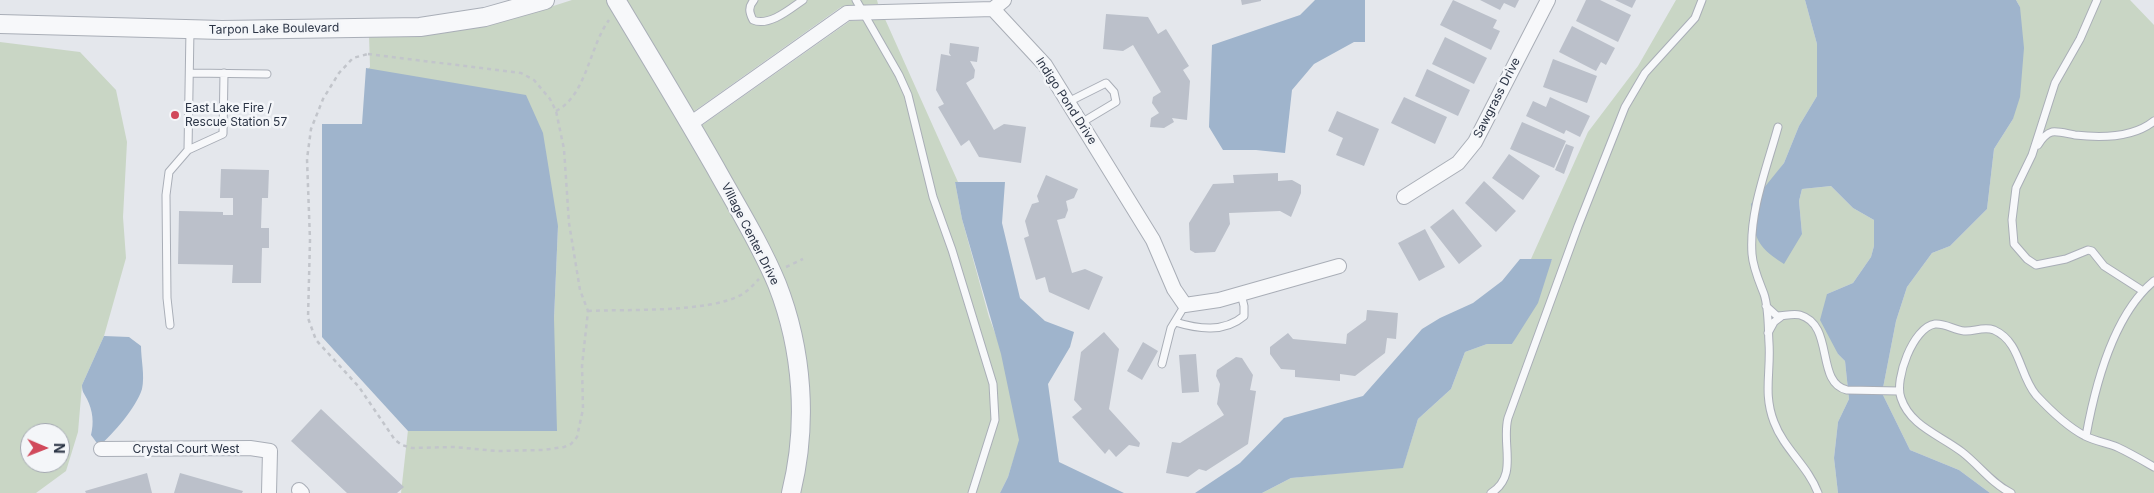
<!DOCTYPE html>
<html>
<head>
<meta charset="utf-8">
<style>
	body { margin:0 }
	#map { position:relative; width:2154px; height:493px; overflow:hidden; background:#e4e7ec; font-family:Inter,sans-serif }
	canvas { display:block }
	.north { position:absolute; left:20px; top:423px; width:50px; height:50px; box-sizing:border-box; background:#f4f6f9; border:1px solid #a4a8b1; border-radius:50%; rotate:91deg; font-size:14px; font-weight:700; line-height:20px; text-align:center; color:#2b3445 }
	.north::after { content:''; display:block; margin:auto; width:18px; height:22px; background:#d1495b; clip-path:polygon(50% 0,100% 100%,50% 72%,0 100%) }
</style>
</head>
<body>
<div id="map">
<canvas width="2154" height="493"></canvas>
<div class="north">N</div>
</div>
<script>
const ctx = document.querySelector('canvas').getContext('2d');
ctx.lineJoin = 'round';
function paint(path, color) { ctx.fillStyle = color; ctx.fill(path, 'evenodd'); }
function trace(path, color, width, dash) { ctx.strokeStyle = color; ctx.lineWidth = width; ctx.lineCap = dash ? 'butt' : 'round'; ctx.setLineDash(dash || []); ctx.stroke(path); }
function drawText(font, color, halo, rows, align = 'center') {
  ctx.font = font + ' Inter,sans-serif'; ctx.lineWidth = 5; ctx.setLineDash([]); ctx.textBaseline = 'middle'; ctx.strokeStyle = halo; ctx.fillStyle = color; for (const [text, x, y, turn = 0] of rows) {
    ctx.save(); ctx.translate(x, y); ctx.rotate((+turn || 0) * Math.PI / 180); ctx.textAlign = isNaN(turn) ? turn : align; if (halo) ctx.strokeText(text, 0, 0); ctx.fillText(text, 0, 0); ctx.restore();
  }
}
paint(new Path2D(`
	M572,0H607C631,41 658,82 679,123C682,130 687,136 691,142C712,181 735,219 755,258C792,331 801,414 782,493H401L408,430L554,319L558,226L368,69L370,67L369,35L547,8Z
	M626,0H877L878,4L841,7L693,112Z
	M1676,0H1805L1817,44V96L1799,126L1784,163L1773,178L1802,234L1799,201L1802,189L1831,186L1853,208L1874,220V246L1871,257L1853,283L1827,294L1838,354L1845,361L1849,399L1838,422L1834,458L1838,493H1262L1291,478L1403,467L1418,419L1451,389L1465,352L1487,344H1512L1552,259H1531L1588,132L1638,66Z
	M2016,0H2130L2154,25V493H1990L1959,470L1910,450L1882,393L1896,321L1907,287L1932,253L1950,246L1987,209L1994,149L2013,119L2020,7Z
	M885,19L958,182H955L962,219L989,317L1027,418L1008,477L1000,493H800C815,431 810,368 794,307L701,126L850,21Z
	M0,42L80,52L116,90L127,142L123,217L126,258L104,336L82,385L78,432L66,471L36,493H0ZM30,433H60V463H30Z`), '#c9d6c5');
paint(new Path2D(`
	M1315,0H1365V42H1354L1314,64L1292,90L1285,153L1256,150H1223L1209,127L1212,45L1300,15Z
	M1805,0H2016L2020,7L2024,48L2020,97L2013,119L1994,149L1987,209L1950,246L1932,253L1907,287L1896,321L1882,393L1910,450L1959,470L1990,493H1838L1834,458L1838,422L1849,399L1845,361L1838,354L1820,320L1827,294L1853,283L1871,257L1874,246V220L1853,208L1831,186L1802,189L1799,201L1802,234L1784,264C1754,245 1755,237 1751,204L1784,163L1799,126L1817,96V44Z
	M366,68L526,95L543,133L558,226L554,319L557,431H408L322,337V124H362Z
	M955,182H1005L1002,223L1020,298L1045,321L1074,332L1070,347L1048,384L1059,462L1124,493H1000L1008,477L1019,440L1001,354L962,219Z
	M1520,259H1552L1538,303L1512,344H1487L1465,352L1451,389L1418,419L1403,468L1291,478L1262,493H1195L1240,463L1284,418L1363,396L1422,329L1440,318L1473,303L1502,281Z
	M104,336L129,337L141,346C141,359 145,376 142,389C136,408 113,434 99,446L91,435C94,423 93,411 87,399C84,393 82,392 82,385Z`), '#9fb4cc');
paint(new Path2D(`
	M1241,0H1261V1L1242,5Z
	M1453,0L1497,20L1493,28L1500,31L1491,50L1440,25Z
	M1480,0H1519L1515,8L1504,3L1500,10Z
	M1586,0H1600L1631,15L1618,42L1576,21Z
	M1615,0H1636L1632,8Z
	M1106,14L1148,17L1158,34L1166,29L1189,66L1183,70L1190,81L1187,120L1172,118L1174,122L1164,128L1150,127L1151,118L1159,113L1152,103L1153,97L1161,92L1133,45L1123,51L1103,49Z
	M1572,26L1615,48L1606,65L1601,62L1596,71L1559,52Z
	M1445,37L1487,58L1474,84L1432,64Z
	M950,43L979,47L977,62L970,61L975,70L974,78L966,83L994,130L1004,124L1026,127L1021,163L979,157L969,140L961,146L938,107L944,104L936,90L941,54L951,56L949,53Z
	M1553,59L1597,76L1587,103L1543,87Z
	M1427,69L1470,90L1458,116L1415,96Z
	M1404,97L1447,117L1435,144L1391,123Z
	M1550,97L1590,116L1580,137L1566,130L1564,134L1526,116L1533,101L1546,107Z
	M1337,111L1379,129L1364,166L1336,155L1343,138L1328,131Z
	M1522,122L1566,141L1554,168L1510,149Z
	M1566,144L1574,147L1564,174L1555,170Z
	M1509,154L1540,176L1523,200L1492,178Z
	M221,169L269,170L268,198H262L261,228H269V248H262L261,283H232L233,265L178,264L179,211L223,212V215H233V198H220Z
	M1278,173V181L1292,180L1301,185V193L1291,217L1280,211L1229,213L1230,224L1215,252L1195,253L1190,250L1189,223L1213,184L1234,183L1233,175Z
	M1046,175L1078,189L1074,198L1066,201L1068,210L1065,218L1057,220L1072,273L1085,269L1103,277L1089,310L1049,292L1045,277L1036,280L1024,238L1029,236L1025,221L1032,204L1039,202L1037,196Z
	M1484,181L1516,211L1496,232L1465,203Z
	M1453,209L1482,246L1459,264L1430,227Z
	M1425,229L1445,267L1419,281L1398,243Z
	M1367,310L1398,313L1396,339L1387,338L1385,353L1355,376L1340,374V381L1295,377V370L1281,369L1270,354V347L1288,333L1293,339L1346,344L1347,334L1366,320Z
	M1104,332L1119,349L1109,409L1140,443L1139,447L1129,445L1116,457L1109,449L1105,454L1072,417L1082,409L1074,400L1081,352Z
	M1143,342L1158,351L1142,380L1127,371Z
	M1196,354L1199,392L1182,393L1179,355Z
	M1236,357L1242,358L1253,375L1250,390L1256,391L1248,444L1206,471L1199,469L1188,477L1166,473L1172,442L1180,443L1224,415L1217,404L1220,384L1216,376L1217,370Z
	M321,409L404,487L397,493H347L291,441Z
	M147,473L152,493H86L85,491Z
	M180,473L243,491L242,493H174Z`), '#bbc0ca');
const service = new Path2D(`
	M754,0C748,7 749,12 753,20C769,27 790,9 803,0
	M856,0L899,75L908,95L933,197L952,250L993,384L995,420L972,493
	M2097,0L2080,39L2055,83L2032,155L2016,188L2012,220L2014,244L2027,259L2036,265L2066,259L2088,250L2092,251L2104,266L2143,291
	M190,73L267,74
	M1068,102L1106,83L1114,92L1116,102L1081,123
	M1778,127C1767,167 1749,212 1752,254C1753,268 1759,281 1764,294C1769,309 1768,328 1769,343C1771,372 1763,394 1774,422C1784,449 1808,466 1818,493
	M2038,145C2041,140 2045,134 2052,132C2059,131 2068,134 2075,135C2101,138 2133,138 2154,121
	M188,150L223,134L224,73
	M1766,306L1777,316C1784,316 1793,313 1800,315C1835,325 1815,383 1847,390L1899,391
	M1175,322C1198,329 1224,333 1244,316V306L1241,294
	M170,325L167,298L166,195L169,172L188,150L190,29
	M1768,333L1774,322L1782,316
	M1162,364L1171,328L1185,305
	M2086,436C2095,386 2113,315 2154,281
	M1491,493C1519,476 1501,444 1508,418L1578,226L1625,107L1645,73L1695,18L1702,0
	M2011,493C1991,483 1979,465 1962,452C1940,435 1910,426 1901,398C1894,380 1913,327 1935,324C1945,323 1954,330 1964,331C1974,332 1983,326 1994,330C2021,342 2019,375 2036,395C2049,409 2068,427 2085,436C2095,441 2107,443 2117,447C2130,453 2142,460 2154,467`);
const minor = new Path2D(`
	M993,9L1004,0
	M690,124L847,13L993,9L1045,65L1153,240L1174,289L1185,305L1219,300L1339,266
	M1404,197L1458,163L1475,142L1548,0
	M101,449L250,448L270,451L269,493
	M299,490L302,493`);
const tertiary = new Path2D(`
	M616,0C649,55 683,111 715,167C736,205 760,243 777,284C803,350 808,425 791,493
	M0,24L222,30L420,27L485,17L545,0`);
trace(service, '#a9aeb7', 9);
trace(minor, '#a9aeb7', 16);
trace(tertiary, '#a9aeb7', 20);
trace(new Path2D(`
	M368,54L521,73L534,80L550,99L556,111L564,149L569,223L580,290L588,311L582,366L583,409L577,437L571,444L564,447L543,450L497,451L454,447L412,448L402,445L395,440L359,387L316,340L308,318L310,240L307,159L311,129L323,99L339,73L353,58Z
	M556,111C587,95 589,47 609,20
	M786,267L803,259
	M588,311C628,309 707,313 741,295C748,291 753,285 759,279`), '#c2c5cb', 2.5, [4, 4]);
trace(service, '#f7f8fa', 7);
trace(minor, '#f7f8fa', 14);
trace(tertiary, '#f7f8fa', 18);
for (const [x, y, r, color] of [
	[175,115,5,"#d1495b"]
]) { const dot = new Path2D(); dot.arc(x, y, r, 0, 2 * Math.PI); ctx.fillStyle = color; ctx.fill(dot); trace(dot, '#f4f6f9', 2); }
drawText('12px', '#2b3445', '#f4f6f9', [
	["Tarpon Lake Boulevard",274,29,-1],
	["Sawgrass Drive",1497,98,-63],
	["Indigo Pond Drive",1066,101,57],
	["Village Center Drive",750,234,63],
	["Crystal Court West",186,449]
]);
drawText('12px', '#2b3445', '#f4f6f9', [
	["East Lake Fire /",185,108],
	["Rescue Station 57",185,122]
], 'left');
</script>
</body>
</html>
